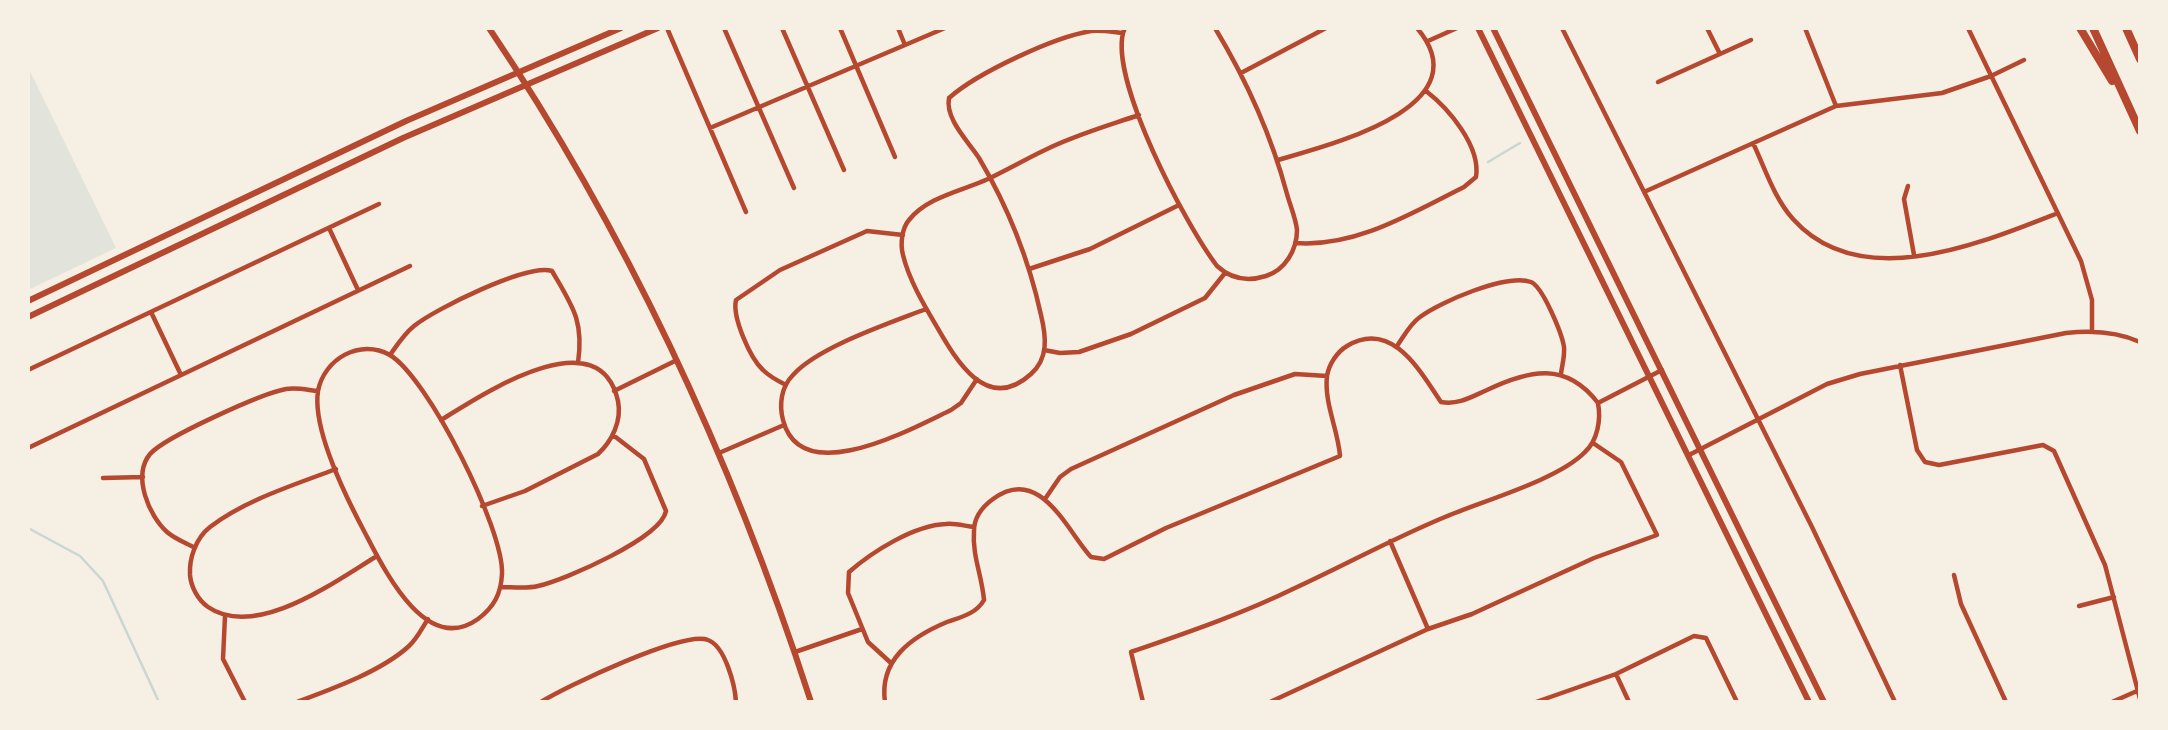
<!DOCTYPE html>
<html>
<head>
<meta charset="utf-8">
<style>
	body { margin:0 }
	#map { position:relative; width:2168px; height:730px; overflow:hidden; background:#f6efe4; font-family:Literata,serif }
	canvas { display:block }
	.frame { position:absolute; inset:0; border:30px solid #f6efe4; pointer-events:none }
</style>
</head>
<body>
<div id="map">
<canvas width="2168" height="730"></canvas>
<div class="frame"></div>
</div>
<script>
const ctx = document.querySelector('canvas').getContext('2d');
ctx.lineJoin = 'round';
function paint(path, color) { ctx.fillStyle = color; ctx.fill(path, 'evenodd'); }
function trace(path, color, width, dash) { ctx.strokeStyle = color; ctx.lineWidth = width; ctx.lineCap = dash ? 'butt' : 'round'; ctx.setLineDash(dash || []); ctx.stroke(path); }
paint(new Path2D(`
	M28,67L116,248L28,290Z`), '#e2e4dc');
trace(new Path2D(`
	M1488,162L1520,143
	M28,528L80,556L103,581L159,702`), '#c9d6d2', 2.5);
trace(new Path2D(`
	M667,28L746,212
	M724,28L794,188
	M782,28L844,170
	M840,28L895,157
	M898,28L905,45
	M1125,28L1123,33C1113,32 1102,30 1091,31C1054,37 977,73 949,98C945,119 968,141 979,158C1008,207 1029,260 1041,315C1046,336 1049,358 1031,374C987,414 956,360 937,327C924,305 909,280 903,255C900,244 902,228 909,220C927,197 962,191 988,179C1007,170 1026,159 1045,150C1075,135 1107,126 1139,115
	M1562,28L1812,527L1895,702
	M1707,28L1720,54
	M1805,28L1836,106
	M1968,28L2081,261L2092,300V330
	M1123,33C1111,83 1185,224 1217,266C1231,279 1247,282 1266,276C1285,270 1297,250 1297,230C1296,219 1290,205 1287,194C1271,134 1247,81 1215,28
	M1428,41L1457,28
	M1241,73L1326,28
	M1658,82L1751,40
	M710,128L945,28
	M1753,143C1765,168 1774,198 1793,219C1860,294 1979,244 2058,213
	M1278,160C1329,145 1484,107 1417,28
	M1908,186L1904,199L1914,255
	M1644,192L1836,106L1942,93L1991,76L2024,60
	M329,228L358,290
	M1295,243C1355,248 1412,213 1464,187L1476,177C1481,146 1448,108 1426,91
	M1029,269L1090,249L1177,206
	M926,309C890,323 818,347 793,375C781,387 779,405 783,420C801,490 911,429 951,410L961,403L977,379
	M151,312L181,375
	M1397,346C1404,336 1410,324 1420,317C1440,302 1507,273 1531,282C1543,287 1562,334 1564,347C1565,356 1562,365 1561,374
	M1044,350L1060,353L1079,352L1131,334L1205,298L1225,273
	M1900,365L1917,450L1925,462L1939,465L2043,445L2054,451L2105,565L2140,699
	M28,370L379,204
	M786,385C778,381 769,376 763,370C750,358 732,317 736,300L780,270L867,231L903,235
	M318,391C312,430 346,497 364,531C383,567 425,657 478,619C494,607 501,594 502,574C504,529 428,378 390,355
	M614,391L677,360
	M1598,403L1662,370
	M441,420C480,396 599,316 618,401C622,421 612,441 598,454L525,491L482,506
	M28,448L410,266
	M719,453L784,425
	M1689,455L1827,384L1860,374L2066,333C2092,330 2116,331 2140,342
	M336,469C294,485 245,500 210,527C196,538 189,558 190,575C191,587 198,600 208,607C256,640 334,582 377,556
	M103,478L143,477
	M1045,499L1060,477L1071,469L1234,395L1295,374L1327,376
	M1390,541L1428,629
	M195,548C186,543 175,539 167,532C149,516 132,476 150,454C165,437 263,393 286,389C296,387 308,390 318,391C324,359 360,338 390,355C397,345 404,334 414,326C435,309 528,263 552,271C573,307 584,321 578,363
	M1954,575L1961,604L2006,702
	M500,587C512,587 527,589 538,586C565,580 661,538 666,511L644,459L613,435
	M2079,606L2114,597
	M225,616L223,659L245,702
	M795,652L862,629
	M891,663L868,642L848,593L849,572C872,552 914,525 946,524C955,523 965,526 974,527
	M1616,674L1629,702
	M297,702C332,689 382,671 409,646C417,639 422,628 428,619
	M541,702C565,687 684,630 708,640C725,646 735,685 736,702
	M885,702C879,660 911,637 947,622C961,617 976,614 984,600C982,576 972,555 974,531C974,517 982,507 993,499C1040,464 1067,531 1091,557L1104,559L1166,528L1340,456C1338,429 1324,404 1327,376C1329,364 1337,352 1347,346C1392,319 1420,371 1441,402C1459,405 1471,397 1487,390C1529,370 1566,361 1598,403C1601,419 1598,440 1585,452C1558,480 1482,501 1445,517C1394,538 1345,565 1295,588C1242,614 1186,633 1131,652L1143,702
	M1270,702L1428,629L1472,614L1594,558L1657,535L1621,462L1593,443
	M1536,702L1616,674L1694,636L1706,638L1737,702
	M2112,702L2137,691`), '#b5482f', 4.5);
trace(new Path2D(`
	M489,28C629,236 734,464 811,702
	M1478,28L1809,702
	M1493,28L1824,702`), '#b5482f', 6);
trace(new Path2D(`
	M28,301L406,121L621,28
	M28,317L403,138L658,28`), '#b5482f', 6);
trace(new Path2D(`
	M2080,28L2112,81
	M2093,28L2140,131
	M2126,28L2140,59`), '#b5482f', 8);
</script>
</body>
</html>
